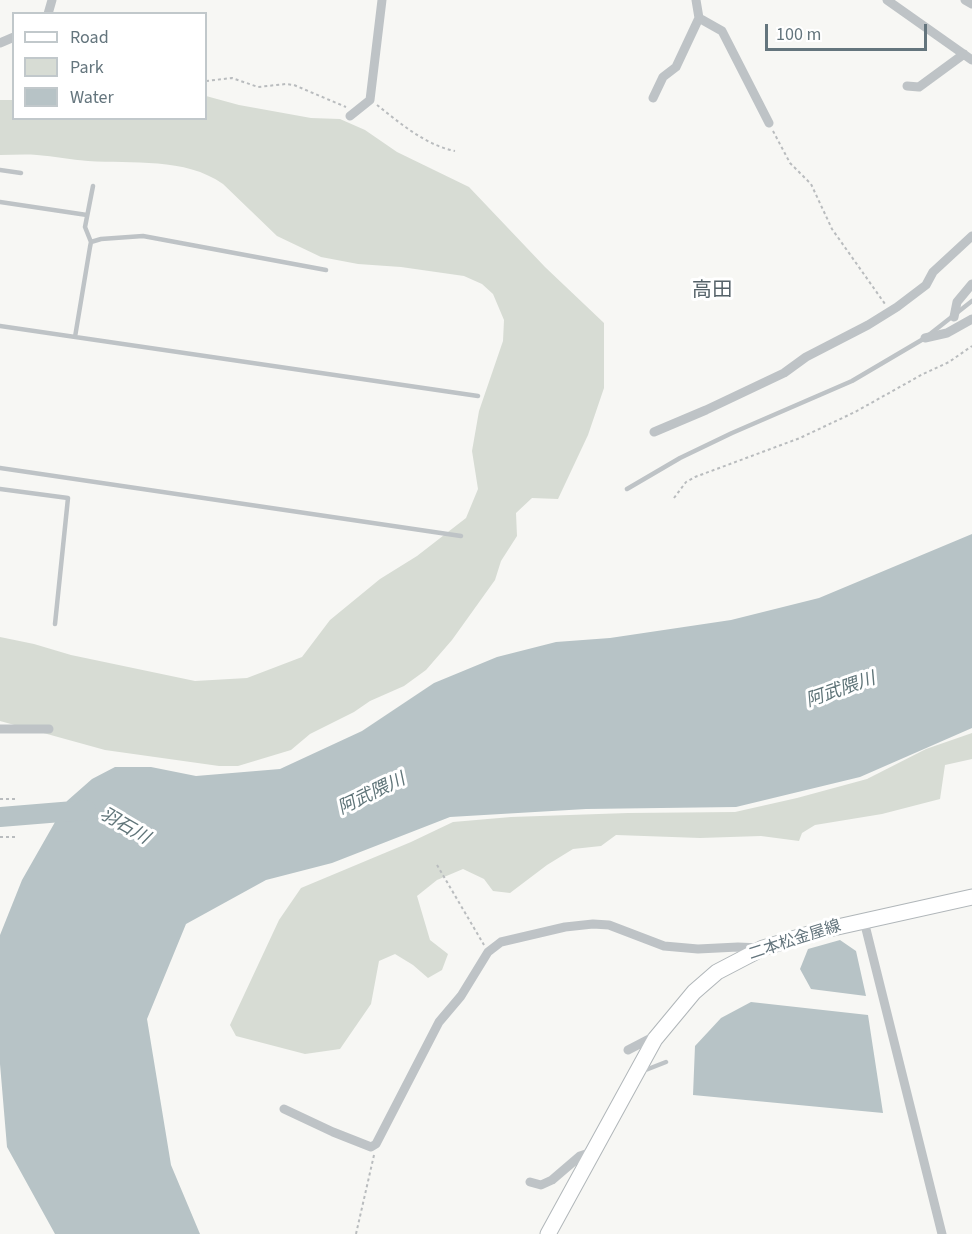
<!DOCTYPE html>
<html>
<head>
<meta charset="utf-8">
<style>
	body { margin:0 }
	#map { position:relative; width:972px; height:1234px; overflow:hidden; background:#f7f7f4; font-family:"Source Sans 3",sans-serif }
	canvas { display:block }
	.legend { position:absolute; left:12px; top:12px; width:195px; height:108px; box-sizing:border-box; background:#fff; border:2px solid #c1c8cb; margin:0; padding:8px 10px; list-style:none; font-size:18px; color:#64757d }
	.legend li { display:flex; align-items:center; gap:12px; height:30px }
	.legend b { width:30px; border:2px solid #c1c8cb }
	.scale { position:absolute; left:765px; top:24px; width:162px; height:27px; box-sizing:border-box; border:3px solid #64757d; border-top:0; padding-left:8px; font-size:18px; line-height:21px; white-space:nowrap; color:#64757d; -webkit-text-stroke:4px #fff; paint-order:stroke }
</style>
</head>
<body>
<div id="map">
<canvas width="972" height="1234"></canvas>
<ul class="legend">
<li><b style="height:8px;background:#fff"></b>Road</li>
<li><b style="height:16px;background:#d7dcd4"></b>Park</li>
<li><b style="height:16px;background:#b7c3c6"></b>Water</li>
</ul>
<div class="scale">100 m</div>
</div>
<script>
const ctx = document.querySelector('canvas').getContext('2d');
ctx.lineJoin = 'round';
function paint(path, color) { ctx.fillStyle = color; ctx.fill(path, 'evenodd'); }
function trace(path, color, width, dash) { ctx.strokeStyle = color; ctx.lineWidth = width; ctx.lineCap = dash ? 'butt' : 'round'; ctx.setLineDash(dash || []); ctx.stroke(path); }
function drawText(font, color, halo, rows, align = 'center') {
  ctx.font = font + ' "Source Sans 3","Noto Sans JP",sans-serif'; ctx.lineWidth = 6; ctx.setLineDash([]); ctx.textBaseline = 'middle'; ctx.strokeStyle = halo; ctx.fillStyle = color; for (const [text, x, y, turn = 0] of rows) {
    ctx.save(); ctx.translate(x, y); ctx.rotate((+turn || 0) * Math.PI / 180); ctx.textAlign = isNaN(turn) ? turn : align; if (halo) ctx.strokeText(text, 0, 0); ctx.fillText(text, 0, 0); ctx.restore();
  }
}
paint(new Path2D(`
	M206,96L239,105L311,118L340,119L365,130L397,152L469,187L545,267L604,323V388L588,435L558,499L532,498L516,513L517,536L501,561L495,580L452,640L426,670L404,686L370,701L354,712L310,734L291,750L238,766H219L105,750L0,721V637L34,644L71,655L195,681L247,678L302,657L330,620L380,579L417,556L466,518L478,489L472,451L479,411L503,341L504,320L493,294L482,284L464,276L401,267L358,264L321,257L277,236L223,184C185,157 132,164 88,161C71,160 54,156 37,155C25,154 12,155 0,155V100H13L14,118H206Z
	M972,733V759L945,765L940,799L882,814L815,825L802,833L799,841L761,836L700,838L616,835L601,846L573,849L547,865L510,893L493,891L484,879L463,869L437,880L417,896L430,940L448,954L442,970L428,978L413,965L395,954L379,961L371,1004L340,1049L305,1054L236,1036L230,1025L279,920L301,888L411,842L453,822L511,817L628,813L735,812L797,798L867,779L926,749Z`), '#d7dcd4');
paint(new Path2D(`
	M972,534V728L860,777L736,807L586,809L450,817L332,863L266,880L186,924L147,1019L171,1165L200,1234H55L7,1147L0,1064V935L22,880L67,801L92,779L115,767H151L196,776L280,769L362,731L434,683L497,657L556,642L610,638L731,620L819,598Z
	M840,940L856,951L866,996L811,989L800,969L808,949Z
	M751,1002L868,1015L883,1113L693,1095L695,1046L721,1018Z`), '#b7c3c6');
trace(new Path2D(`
	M0,817L86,810`), '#b7c3c6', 20);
const primary = new Path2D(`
	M548,1234L655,1039L694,992L717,972L763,948L815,932L972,897`);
trace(primary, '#b0b6b9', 17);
trace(new Path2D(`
	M206,81L232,78L258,87L286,84L294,85L346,107
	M377,105C400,123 425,145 455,151
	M773,131L790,163L811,184L832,229L885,304
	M674,498L686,482L695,477L800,438L855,412L923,374L949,362L972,346
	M0,799H15
	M0,837H15
	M437,865L484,945
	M356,1234L374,1155`), '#b9bcbe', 2, [3, 3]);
trace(new Path2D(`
	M0,170L21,173
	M0,202L87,215
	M91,242L85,227L93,186
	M0,326L478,396
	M75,337L90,247L91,242L101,239L143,236L326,270
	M0,468L461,536
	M0,489L68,498L55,624
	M627,489L680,458L732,433L852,381L925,338L972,301
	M643,1071L666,1062`), '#bec3c6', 4.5);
trace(new Path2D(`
	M887,0L972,60
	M965,0L972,4
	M48,14L52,0
	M699,18L722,31L769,123
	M0,43L14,37
	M907,86L919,87L964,54
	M653,98L663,77L676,67L699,18L696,0
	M350,116L370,100L382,0
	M954,317L957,302L972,284
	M925,338L947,333L972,319
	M654,432L706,410L784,373L806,357L868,325L897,307L926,285L933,272L972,236
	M0,729H49
	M864,921L942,1234
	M628,1050L655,1036
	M284,1109L333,1132L371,1147L376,1144L439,1022L461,996L488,952L501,942L565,927L593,924L609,925L664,946L698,949L738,947L761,948
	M530,1182L541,1185L552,1180L580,1156L592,1152`), '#bec3c6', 9);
trace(primary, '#fff', 15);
drawText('16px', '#64757d', '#fff', [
	["二本松金屋線",795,941,-18]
]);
drawText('italic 18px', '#5f7478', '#fff', [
	["阿武隈川",841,691,-19],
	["阿武隈川",372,795,-26],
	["羽石川",124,827,30]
]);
drawText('20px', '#556269', '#fff', [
	["高田",712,292]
]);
</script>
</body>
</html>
